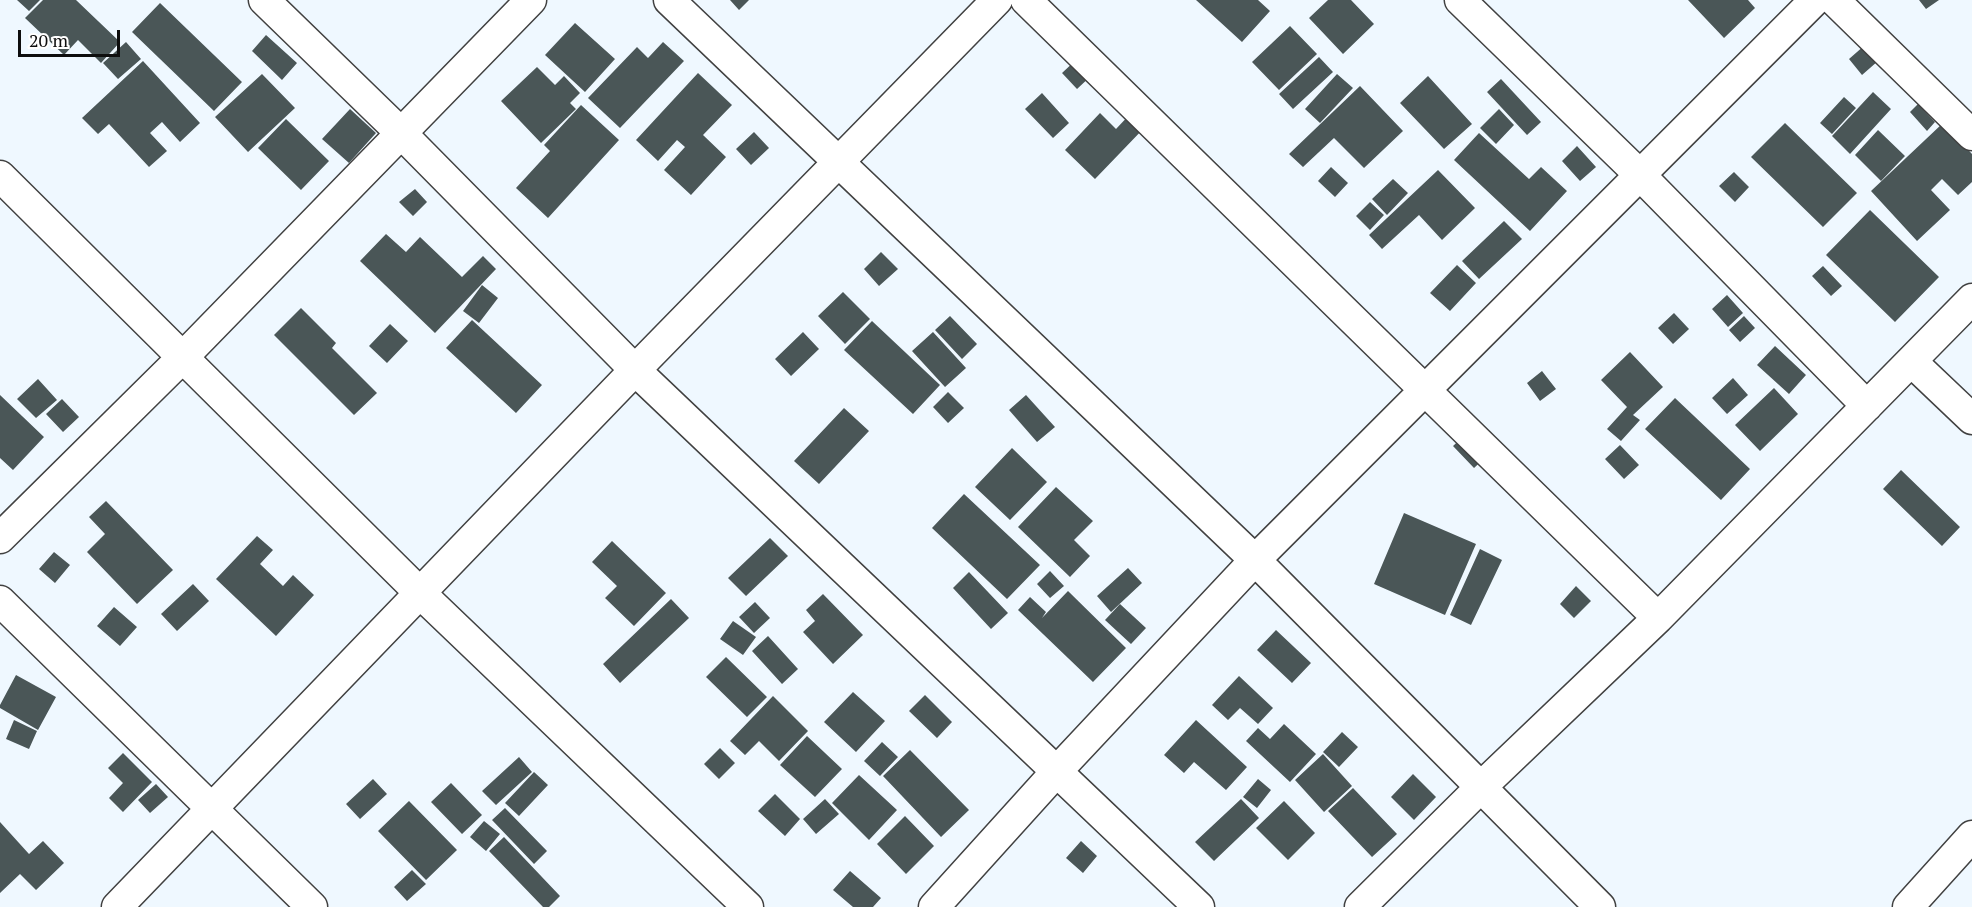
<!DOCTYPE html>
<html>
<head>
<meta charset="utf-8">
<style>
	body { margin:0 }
	#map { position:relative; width:1972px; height:907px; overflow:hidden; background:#eff8ff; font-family:"PT Serif",serif }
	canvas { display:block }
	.scale { position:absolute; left:18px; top:30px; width:102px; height:27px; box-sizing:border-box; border:3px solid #0e0e0e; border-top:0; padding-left:8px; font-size:18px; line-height:21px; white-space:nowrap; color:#0e0e0e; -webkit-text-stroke:4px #fff; paint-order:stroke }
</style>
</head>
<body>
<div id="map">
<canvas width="1972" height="907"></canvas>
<div class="scale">20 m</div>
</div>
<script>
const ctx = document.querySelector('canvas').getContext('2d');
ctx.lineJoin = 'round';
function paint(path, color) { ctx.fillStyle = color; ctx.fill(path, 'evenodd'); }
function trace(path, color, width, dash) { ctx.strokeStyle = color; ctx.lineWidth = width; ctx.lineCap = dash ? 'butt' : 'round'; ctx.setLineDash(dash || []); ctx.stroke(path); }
paint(new Path2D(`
	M17,0H40L29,11Z
	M43,0H76L120,42L101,63L78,40L64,55L25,18Z
	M730,0H749L739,10Z
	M1196,0H1258L1270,11L1242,42Z
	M1328,0H1351L1374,24L1343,54L1309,18Z
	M1688,0H1748L1755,8L1724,38Z
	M1919,0H1939L1926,9Z
	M160,3L242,82L214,111L132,32Z
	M575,23L615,59L585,92L545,55Z
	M1290,26L1317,54L1279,90L1252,62Z
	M266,35L297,63L282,80L252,51Z
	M126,42L141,59L118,79L103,63Z
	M663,42L684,61L620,128L588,98L637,47L648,58Z
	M1865,45L1878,61L1862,75L1849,59Z
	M1319,57L1333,72L1293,109L1279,94Z
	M1077,59L1092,75L1077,89L1062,73Z
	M143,61L200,123L180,142L162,122L150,133L167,151L149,167L109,124L98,134L82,118Z
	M537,67L555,85L564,76L580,93L570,103L576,109L541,143L501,101Z
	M698,73L732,105L703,135L726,157L691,195L664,170L685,147L677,140L658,161L636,140Z
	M262,74L295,108L248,152L215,117Z
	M1337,74L1353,88L1320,123L1305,109Z
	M1428,76L1472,124L1444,149L1400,103Z
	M1501,79L1541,122L1527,135L1487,92Z
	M1360,86L1403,131L1364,168L1334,138L1303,167L1289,154Z
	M1873,92L1891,109L1850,154L1832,136Z
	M1042,93L1069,123L1053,138L1025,109Z
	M1844,97L1856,108L1832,134L1820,123Z
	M1918,104L1935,122L1927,131L1910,112Z
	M581,105L619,140L548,218L516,188L550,151L544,145Z
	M350,109L376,133L349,163L322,139Z
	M1499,109L1514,125L1496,144L1480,128Z
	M1132,112L1146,126L1095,179L1065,150L1100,113L1116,129Z
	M286,119L329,161L301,190L258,148Z
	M1785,123L1857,193L1823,227L1751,157Z
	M1943,123L1972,154V182L1958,195L1942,179L1931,190L1950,210L1917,241L1871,191Z
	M1878,130L1905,156L1881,181L1855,155Z
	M754,132L769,148L751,165L736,149Z
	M1479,133L1529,179L1541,167L1567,191L1530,231L1454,160Z
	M1577,146L1596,167L1580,181L1562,161Z
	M1331,167L1348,183L1335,197L1318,181Z
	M1438,170L1475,208L1442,240L1419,215L1382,249L1369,235Z
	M1734,172L1749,187L1735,202L1719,186Z
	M1393,179L1408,193L1387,215L1372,199Z
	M415,189L427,202L413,216L399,202Z
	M1370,202L1384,215L1370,230L1356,216Z
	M1870,210L1939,277L1895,322L1826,255Z
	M1504,221L1522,239L1479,279L1462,261Z
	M386,234L406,252L420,237L462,277L483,256L496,269L435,333L360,261Z
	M881,252L898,269L879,286L864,269Z
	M1457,265L1476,283L1450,311L1430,293Z
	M1823,266L1842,286L1831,296L1812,276Z
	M482,285L498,298L479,323L463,311Z
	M843,292L870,319L845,344L818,316Z
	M1727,295L1743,313L1728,327L1712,309Z
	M301,308L336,343L332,348L377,393L354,415L274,335Z
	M1674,313L1689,329L1673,344L1658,328Z
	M950,316L977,344L962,359L935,330Z
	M1744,316L1755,328L1740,342L1729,330Z
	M472,320L542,385L516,413L446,348Z
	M872,321L940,385L913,414L844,350Z
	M390,324L408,341L387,363L369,346Z
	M803,332L819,349L791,376L775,359Z
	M933,332L966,368L945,387L912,351Z
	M1775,346L1806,375L1789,394L1757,365Z
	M1630,352L1663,387L1633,415L1640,420L1621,441L1607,429L1627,407L1601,380Z
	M1542,371L1556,389L1540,401L1527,383Z
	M1733,378L1748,395L1727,414L1712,398Z
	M38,379L57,400L36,418L17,399Z
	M1774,388L1798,414L1760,451L1735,425Z
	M948,392L964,408L948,423L933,407Z
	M0,395L44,437L13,470L0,458Z
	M1026,395L1055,427L1037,442L1009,410Z
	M1675,398L1750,469L1721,500L1645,429Z
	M62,399L79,417L63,432L46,414Z
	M844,408L869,431L819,484L794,461Z
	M1468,432L1489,454L1474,468L1453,446Z
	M1620,445L1639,465L1624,479L1605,459Z
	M1012,448L1047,482L1010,520L975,487Z
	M1901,470L1960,527L1942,546L1883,489Z
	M1056,487L1093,521L1074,540L1090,556L1070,577L1018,527Z
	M964,494L1040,565L1007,599L932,528Z
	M106,501L173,570L137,604L87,552L105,534L89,517Z
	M1404,513L1476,544L1445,615L1374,584Z
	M257,536L273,550L260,564L283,586L293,575L314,595L276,636L216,579Z
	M770,538L788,556L746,596L728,578Z
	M612,541L666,593L634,626L605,598L617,586L592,562Z
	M1480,549L1502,560L1471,625L1450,615Z
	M54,552L70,565L55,583L39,569Z
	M1128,568L1142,583L1111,612L1097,596Z
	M1050,571L1064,586L1050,598L1037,584Z
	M969,572L1008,613L991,629L953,588Z
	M193,584L209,601L177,631L161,614Z
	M1576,586L1591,601L1574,618L1560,604Z
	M1068,591L1126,648L1093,682L1018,610L1030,597L1046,612L1042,618Z
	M823,594L863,635L833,664L803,632L815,621L806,610Z
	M671,599L689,618L620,683L603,664Z
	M755,602L770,618L754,633L739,617Z
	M1120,604L1146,628L1131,644L1105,620Z
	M114,607L137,627L120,646L97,626Z
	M733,621L756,637L743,655L720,639Z
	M1276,630L1311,663L1292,683L1257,650Z
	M768,636L798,669L782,684L752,651Z
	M726,657L767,697L747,717L706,677Z
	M16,675L56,697L38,730L0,708V705Z
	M1239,676L1273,708L1258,724L1240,708L1228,720L1212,705Z
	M853,692L885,721L856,752L824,722Z
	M925,695L952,722L937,738L909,711Z
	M773,696L808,731L779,761L759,741L745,755L730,741Z
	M14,720L37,731L29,749L6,739Z
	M1196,720L1247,767L1226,790L1194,762L1184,773L1164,755Z
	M1284,724L1316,754L1290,782L1246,741L1258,728L1270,739Z
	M1342,732L1358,747L1339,767L1323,752Z
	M807,736L842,769L815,797L780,765Z
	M882,742L898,757L880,776L864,761Z
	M720,748L735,763L719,779L704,764Z
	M910,750L969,810L941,837L883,776Z
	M123,753L152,782L123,812L109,798L123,783L108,768Z
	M1323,754L1352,786L1324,812L1295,780Z
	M519,757L532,772L496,805L482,791Z
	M534,772L548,785L519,816L505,803Z
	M1413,774L1436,797L1414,820L1391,797Z
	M859,775L897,810L869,840L832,803Z
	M373,779L387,794L360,819L346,804Z
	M1258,779L1271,790L1257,808L1243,797Z
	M451,783L482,815L462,834L431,802Z
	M156,784L168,797L150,813L138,800Z
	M1353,788L1397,834L1372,857L1328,811Z
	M775,794L800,819L785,836L758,811Z
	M825,799L839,814L816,834L803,819Z
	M1241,799L1259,818L1214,861L1195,842Z
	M409,801L457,850L426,880L378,831Z
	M1284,801L1315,833L1288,860L1256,828Z
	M505,808L547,851L534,864L492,820Z
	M905,816L934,846L906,874L877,844Z
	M484,821L500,834L486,851L470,837Z
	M0,822L29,854L43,841L64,863L36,890L20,874L0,893Z
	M504,837L560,896L549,907H543L489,851Z
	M1081,841L1097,856L1083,873L1066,858Z
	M412,870L426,884L407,901L394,887Z
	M850,871L881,898L873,907H853L833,890Z`), '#4a5657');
const street = new Path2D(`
	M264,0L401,133L635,370L1199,907
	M669,0L1255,560L1600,907
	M1026,0L1658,618
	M1460,0L1640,175L1867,406
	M1834,0L1972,135
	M0,176L420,593L748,907
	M1911,361L1972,419
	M0,538L183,357L531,0
	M0,601L312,907
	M117,907L635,370L997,0
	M934,907L1057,771L1255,560L1815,0
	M1360,907L1480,788L1658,618L1972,299
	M1908,907L1972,836`);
trace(street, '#414141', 33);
trace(street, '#fff', 30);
</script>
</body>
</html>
